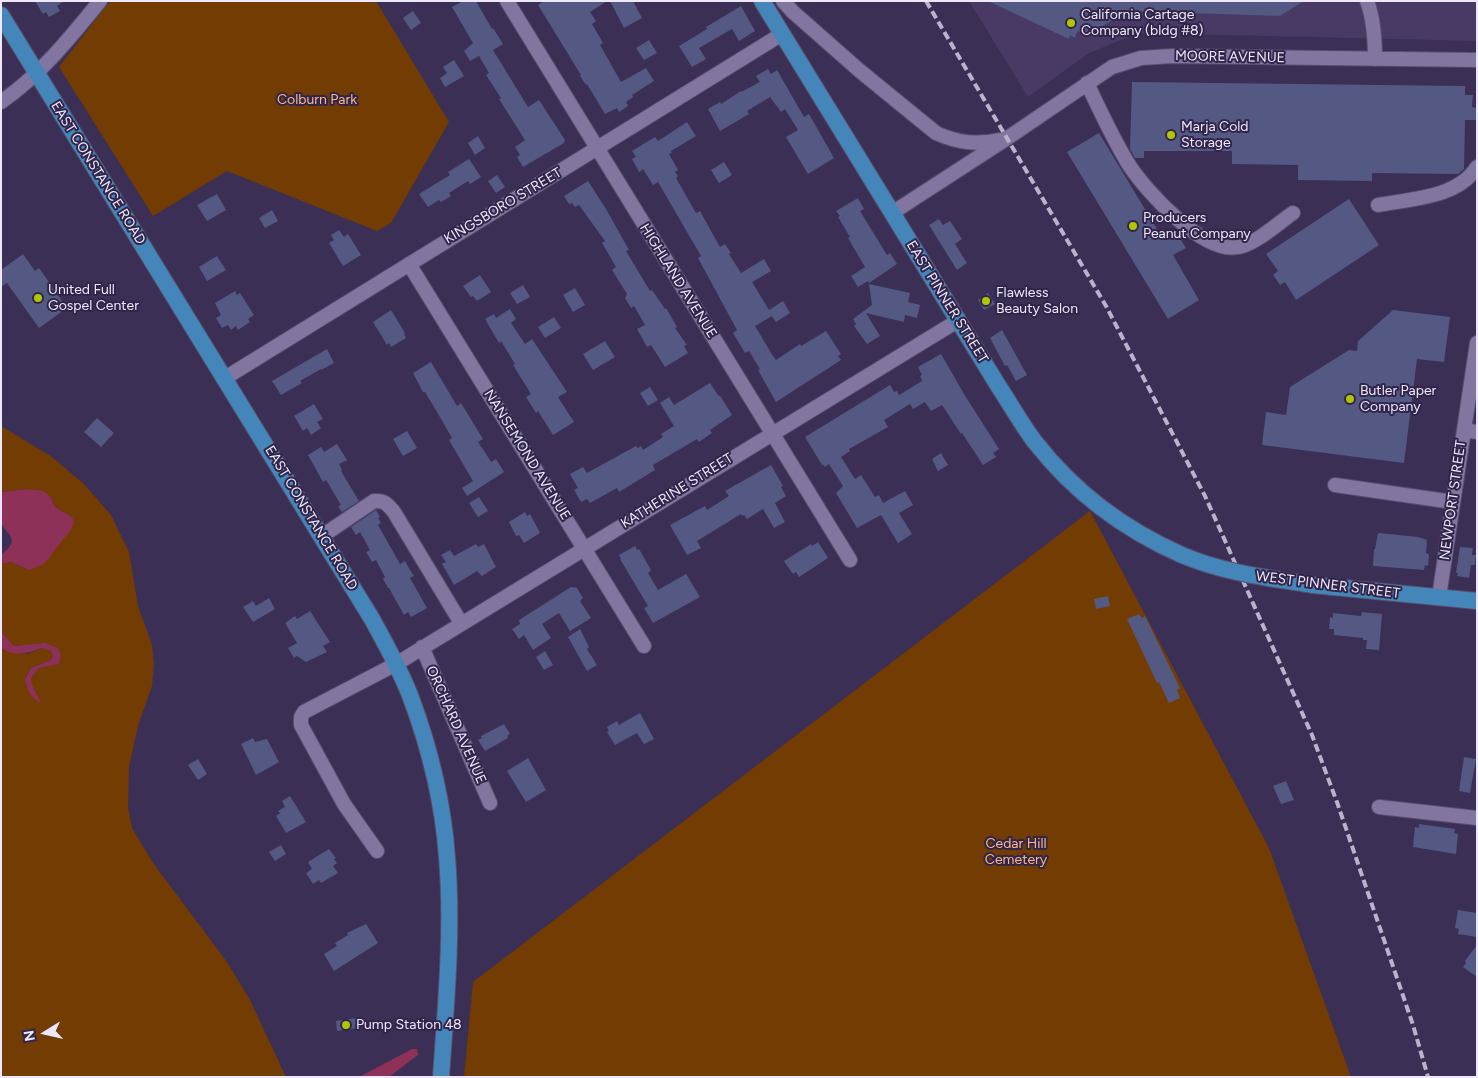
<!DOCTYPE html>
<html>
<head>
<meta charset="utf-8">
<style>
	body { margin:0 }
	#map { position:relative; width:1478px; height:1078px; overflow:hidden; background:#3b2f55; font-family:Figtree,sans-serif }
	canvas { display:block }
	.frame { position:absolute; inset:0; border:2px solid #ede8fc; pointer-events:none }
	.north { position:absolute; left:20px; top:1008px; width:50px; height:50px; -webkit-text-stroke:4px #31254a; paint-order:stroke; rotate:260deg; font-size:14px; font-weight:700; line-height:20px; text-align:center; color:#ede8fc }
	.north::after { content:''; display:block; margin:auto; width:18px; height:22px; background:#ede8fc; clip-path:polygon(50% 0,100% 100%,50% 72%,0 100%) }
</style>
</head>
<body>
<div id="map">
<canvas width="1478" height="1078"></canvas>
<div class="frame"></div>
<div class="north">N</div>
</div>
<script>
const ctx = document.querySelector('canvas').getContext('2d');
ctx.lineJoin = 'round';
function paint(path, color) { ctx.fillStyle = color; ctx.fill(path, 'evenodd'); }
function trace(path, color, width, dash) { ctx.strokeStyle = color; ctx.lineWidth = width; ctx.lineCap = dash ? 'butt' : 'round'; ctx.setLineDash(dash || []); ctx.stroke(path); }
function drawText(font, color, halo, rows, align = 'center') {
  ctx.font = font + ' Figtree,sans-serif'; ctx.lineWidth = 4; ctx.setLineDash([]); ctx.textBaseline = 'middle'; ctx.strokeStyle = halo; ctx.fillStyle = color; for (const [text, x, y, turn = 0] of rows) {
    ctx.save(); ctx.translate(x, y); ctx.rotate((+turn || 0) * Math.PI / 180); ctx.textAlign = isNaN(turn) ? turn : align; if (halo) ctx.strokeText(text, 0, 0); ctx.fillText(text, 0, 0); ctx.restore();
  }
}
paint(new Path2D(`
	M969,1H1477V41L1139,33L1089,53L1028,97Z`), '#483a65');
paint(new Path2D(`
	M110,1H376L449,122L391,223L377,231L227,171L153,216L59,67Z
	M1,426L52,457L84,484L111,515L129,552L138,606L152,645L154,665L152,686L138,726L129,767L128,808L132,828L153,863L227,962L250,1000L286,1077H1V648L5,651L27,654L42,648L51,651L53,655L51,660L31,668L25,679L38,695L31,685V678L39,668L59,664L61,655L45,643L14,646L1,632V564L11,562L29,570L72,517L55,507L50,496L26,489L1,492Z
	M1090,511L1269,848L1351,1077H464L473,982Z`), '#733c02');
paint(new Path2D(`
	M26,489L43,491L50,496L55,507L72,517L74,522L72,528L44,564L29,570L11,562L1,564V555C24,537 4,535 1,521C0,512 1,501 1,492Z
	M1,632L14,646L45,643L58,648L61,655L59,664L39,668L31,678C31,687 38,694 41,703C30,697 27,690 25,679L31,668L51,660L53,655L51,651L42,648C28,653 15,658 1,648Z
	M412,1049H417L418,1055L389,1077H359Z`), '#8e3159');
paint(new Path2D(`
	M35,1H64L57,6L60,11L49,17L46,12L43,14Z
	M463,1H476L492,29L493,28L503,44L493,50L528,107L539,100L565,140L564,143L523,167L517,157L520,155L515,147L525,140L499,99L501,98L486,75L489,73L479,56L470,61L464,51L473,43L452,7Z
	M544,1H607L590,12L596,21L592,24L603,43L600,45L621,82L646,68L654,81L632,95L633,97L626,102L628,106L619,112L617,108L605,114L587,84L586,85L580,76L581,75L538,5Z
	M610,1H633L642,18L624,28Z
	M988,1H1304L1280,16L1127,11L1088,35L1077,31L1075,38L1070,35L1069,39Z
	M741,6L755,31L739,41L732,29L699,48L706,59L692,67L679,46L707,29L706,27Z
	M413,11L421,23L411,30L403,18Z
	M649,40L657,53L644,60L636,48Z
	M454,60L464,76L445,87L440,78L447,73L443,67Z
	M768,69L771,74L777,70L804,117L809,114L834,158L808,174L786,137L798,130L785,109L781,112L770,97L747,111L749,114L720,131L708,109L720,102L721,104L741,91V92L760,82L756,76Z
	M1132,82L1465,86V95H1473L1472,107L1477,108L1476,120H1465L1464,169L1458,174L1372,173V181L1298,180V165L1232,164V151H1144V158H1135L1130,149Z
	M687,122L696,136L671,151L672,153L669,154L678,170L675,172L678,176L676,178L696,213L700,211L720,247L725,244L731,253L729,254L741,273L764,259L771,271L752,282L769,310L783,301L790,313L776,322L769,312L772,316L755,326L773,356L776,360L800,344L801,346L826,331L841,354L838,356L841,360L776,402L758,370L760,369L749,351L745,353L733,333L737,330L698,258L701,256L658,182L653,185L643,169L639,172L632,159L636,157L632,151L655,137L658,141Z
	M1099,133L1163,239L1176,232L1186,248L1173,255L1199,300L1168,319L1067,152Z
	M478,136L485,148L475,155L468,143Z
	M469,159L481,177L470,184L468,181L449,193L451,196L441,202L439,200L428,207L419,194L450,175L448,172Z
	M724,162L732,175L719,183L711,170Z
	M497,175L505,187L496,193L488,181Z
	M588,181L606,209L629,250L626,251L650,291L652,290L665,309L666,308L677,327L675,328L687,345L684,346L688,353L665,367L651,345L647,347L637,329L645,325L634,306L631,308L625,298L627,294L612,270L616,267L602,243L605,241L579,205L575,207L572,203L569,204L564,196Z
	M217,194L226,210L207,221L197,205Z
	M858,198L864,209L860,211L887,255L890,253L897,264L869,283L868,281L858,287L851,276L865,267L848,238L850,237L838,217L840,216L836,211Z
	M1349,199L1379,245L1296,300L1285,282L1280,285L1273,275L1278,271L1266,254Z
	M272,210L278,221L265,228L259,218Z
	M939,219L943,225L950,221L962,239L955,244L967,263L957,270L929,225Z
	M339,230L344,237L348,234L361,255L343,266L329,243L334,240L331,235Z
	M23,254L35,271L39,268L67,308L39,328L7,283L1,287V270Z
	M217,256L226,270L207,281L199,267Z
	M480,275L491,292L477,301L473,296L471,297L463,286Z
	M869,284L910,293L908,302L920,305L917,318L905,315L904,322L866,313L880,336L867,344L854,326L856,324L853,319L872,305Z
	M523,285L530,297L517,304L510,293Z
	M575,288L585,305L573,312L563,295Z
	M235,291L237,295L240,293L254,315L248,319L250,322L238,330L236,326L231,330L228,325L222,328L216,318L221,315L215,303Z
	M988,293L995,304L984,310L978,300Z
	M510,309L516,319L511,323L525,344L532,339L567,392L558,397L574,422L553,435L538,411L536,413L526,397L531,394L513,365L515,364L501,341L499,343L485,319L494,314L496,318Z
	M391,310L405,333L404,334L406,338L391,347L389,343L387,345L373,322Z
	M1393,310L1450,317L1444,362L1417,359L1404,463L1262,445L1266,412L1286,415L1290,387L1349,350L1357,351L1358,341Z
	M554,317L561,328L545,338L538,327Z
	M1002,330L1027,375L1016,381L1007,365L1005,366L990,338Z
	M605,341L615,357L593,370L583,354Z
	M327,349L334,363L321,370V369L300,381L302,383L281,395L272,381Z
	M941,354L964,394L999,449L993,453L996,457L983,465L962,433L961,434L942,405L931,411L925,402L913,409L910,404L884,420L888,427L849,449L850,451L841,457L855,479L861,475L875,497L879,495L883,503L905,491L913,505L899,513L912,534L898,543L881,515L857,528L836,493L843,486L829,464L825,467L823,464L822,465L805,437L890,385L894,392L897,391L899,395L922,381L920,376L922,375L918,367Z
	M431,362L457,406L461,403L483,439L478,442L490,460L491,462L496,459L504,472L467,496L462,488L473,481L449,440L452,438L437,412L425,392H423L413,373Z
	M710,383L718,395L721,397L732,415L710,430L712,433L699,442L697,439L653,465L655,470L619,492L617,488L590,503L587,499L581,502L574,490L578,488L570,474L583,467L587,473L636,446L638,448L641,446L643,450L663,437L661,434L674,426L660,403L669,397L674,405Z
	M650,387L658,400L648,406L640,393Z
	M314,404L323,419L317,422L321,428L311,435L307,428L303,431L294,416Z
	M97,418L114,433L101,447L84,432Z
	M407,431L417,448L403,456L393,439Z
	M337,444L347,460L339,464L342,470L341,471L359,501L342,512L338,506L341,505L326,480L323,482L308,455L321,447L324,452Z
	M941,453L948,465L938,471L932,459Z
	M771,465L783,486L781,487L786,496L775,503L785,522L774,528L763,509L747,519L744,515L742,516L741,514L697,541L701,548L687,555L670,525L705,506L707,510L729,496L725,491Z
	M479,497L488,511L478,517L469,503Z
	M376,510L380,517L378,518L381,523L378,525L400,564L405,561L410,570L414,576L410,578L427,608L411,617L408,612L404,615L389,588H388L383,579L385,577L376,560L372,562L366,552L370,550L360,532L356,535L351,527Z
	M525,512L527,516L530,514L540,533L524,543L519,535L516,536L509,522Z
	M1378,533L1418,537L1427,540L1426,553L1429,554L1428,566L1425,565L1424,570L1373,566L1374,549H1375Z
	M818,542L828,558L799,577L796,572L793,574L784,561L811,544L812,546Z
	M476,544L478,547L484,544L496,567L482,576L477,571L454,585L442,564L446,562L441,555L450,550L454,556Z
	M635,546L637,550L639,549L651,570L648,573L658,590L686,574L700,597L653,623L644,608L648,606L620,559H621L619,555Z
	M1460,547L1473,548L1472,555H1476L1475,565H1471L1469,578L1457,576L1458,573H1456Z
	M571,587L577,588L583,598L580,601L591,618L570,631L559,613L542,624L551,638L533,650L524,635L519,639L512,629L520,624L519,620Z
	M1108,596L1110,606L1096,609L1094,599Z
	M269,598L275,609L253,622L243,607L253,601L256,606Z
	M310,611L330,642L323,646L327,652L306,662L297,656L294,658L288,648L297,643L285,623L295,616L297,619Z
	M1362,612L1382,614L1379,650L1366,649L1367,640H1363V638L1334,635V629H1329L1330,617L1333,618V613L1361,616Z
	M1139,614L1142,618L1145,616L1180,688L1177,690L1180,698L1169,703L1159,682L1157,683L1127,619Z
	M580,629L589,647L587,649L597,665L587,671L568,637Z
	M545,651L553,665L544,670L536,657Z
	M640,713L654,739L644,744L637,733L615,745L607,732L609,731L607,727L617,721L619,725Z
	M504,724L510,734L507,736L508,738L485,751L478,740L482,738L481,736Z
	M253,738L255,742L267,739L279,762L256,775L241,744Z
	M1464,757L1476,759L1470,793L1459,791Z
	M528,758L546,790L526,802L507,771Z
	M198,759L207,774L198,780L188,765Z
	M1286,781L1294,800L1281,804L1273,786Z
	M290,796L306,822L286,833L276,816L280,813L278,811L285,807L282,801Z
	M1419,824L1455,829L1454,833L1458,834L1456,854L1413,847L1415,827L1419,828Z
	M281,845L286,854L275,861L269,852Z
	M329,849L336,858L334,859L337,863L333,866L338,873L321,883L319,880L313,884L306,873L312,869L308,862Z
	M1458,910L1477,913V937L1458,934L1459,929L1455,928Z
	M366,924L378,943L334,971L324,954L337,946L335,943L348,935L347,933Z
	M1477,945V977L1463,967L1466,963L1465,961Z
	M356,1018L357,1028L337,1031L336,1021Z`), '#535982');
const minor = new Path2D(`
	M507,1L850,560
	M783,1L793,12L860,71L936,133C958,143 977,145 1000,140
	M1367,1C1374,20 1375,39 1375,59
	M1087,83C1100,111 1113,139 1129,165C1146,191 1203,254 1238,247C1256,244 1278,223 1293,213
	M1,102C41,74 70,38 100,1
	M1378,205C1410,199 1458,198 1477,167
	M892,213L1006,139L1112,67L1141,58L1172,56L1477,60
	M409,264L644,646
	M225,378L782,34
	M1464,430L1477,432
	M1335,485L1453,502
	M322,536L374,501C385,500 388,505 394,512L461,623
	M1439,597L1477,343
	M422,647L490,803
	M1379,807L1477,818
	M377,851L344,804L301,725V717L304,712L396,664L959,320`);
const major = new Path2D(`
	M762,1L999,387C1011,405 1022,425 1035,442C1074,492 1125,530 1182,555
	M1,15L372,619C386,645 401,671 411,698C430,749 443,803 447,857C453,930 446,1004 441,1077
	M1313,585L1477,601`);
trace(minor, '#574d6c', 16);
trace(major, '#574d6c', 18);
trace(minor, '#8276a1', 14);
trace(major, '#4486b9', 16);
trace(new Path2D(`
	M926,1L1106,306L1205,496L1312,735L1338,805L1413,1025L1428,1077`), '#bab3cc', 4, [8, 4]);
const majorBridge = new Path2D(`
	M1182,555C1224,573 1269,578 1313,585`);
trace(majorBridge, '#574d6c', 18, []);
trace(majorBridge, '#4486b9', 16);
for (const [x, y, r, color] of [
	[1071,23,5,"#b0c503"],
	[1171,135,5,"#b0c503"],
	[1133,226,5,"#b0c503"],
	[38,298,5,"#b0c503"],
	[986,301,5,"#b0c503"],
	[1350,399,5,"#b0c503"],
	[346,1025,5,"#b0c503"]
]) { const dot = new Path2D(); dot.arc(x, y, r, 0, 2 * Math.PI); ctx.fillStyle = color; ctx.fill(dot); trace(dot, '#31254a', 2); }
drawText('14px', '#ede8fc', '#31254a', [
	["California Cartage",1081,15],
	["Company (bldg #8)",1081,31],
	["Marja Cold",1181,127],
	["Storage",1181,143],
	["Producers",1143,218],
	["Peanut Company",1143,234],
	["United Full",48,290],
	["Gospel Center",48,306],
	["Flawless",996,293],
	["Beauty Salon",996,309],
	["Butler Paper",1360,391],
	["Company",1360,407],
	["Pump Station 48",356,1025]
], 'left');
drawText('14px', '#ede8fc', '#31254a', [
	["MOORE AVENUE",1230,57,1],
	["EAST CONSTANCE ROAD",98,173,58],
	["KINGSBORO STREET",503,206,-31],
	["HIGHLAND AVENUE",678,281,58],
	["EAST PINNER STREET",947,302,58],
	["NANSEMOND AVENUE",527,455,58],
	["KATHERINE STREET",677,491,-32],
	["NEWPORT STREET",1453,500,-82],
	["EAST CONSTANCE ROAD",311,518,59],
	["WEST PINNER STREET",1328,585,7],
	["ORCHARD AVENUE",456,725,66]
]);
drawText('14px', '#f9b989', '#31254a', [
	["Colburn Park",317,100],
	["Cedar Hill",1016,844],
	["Cemetery",1016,860]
]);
</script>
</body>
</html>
